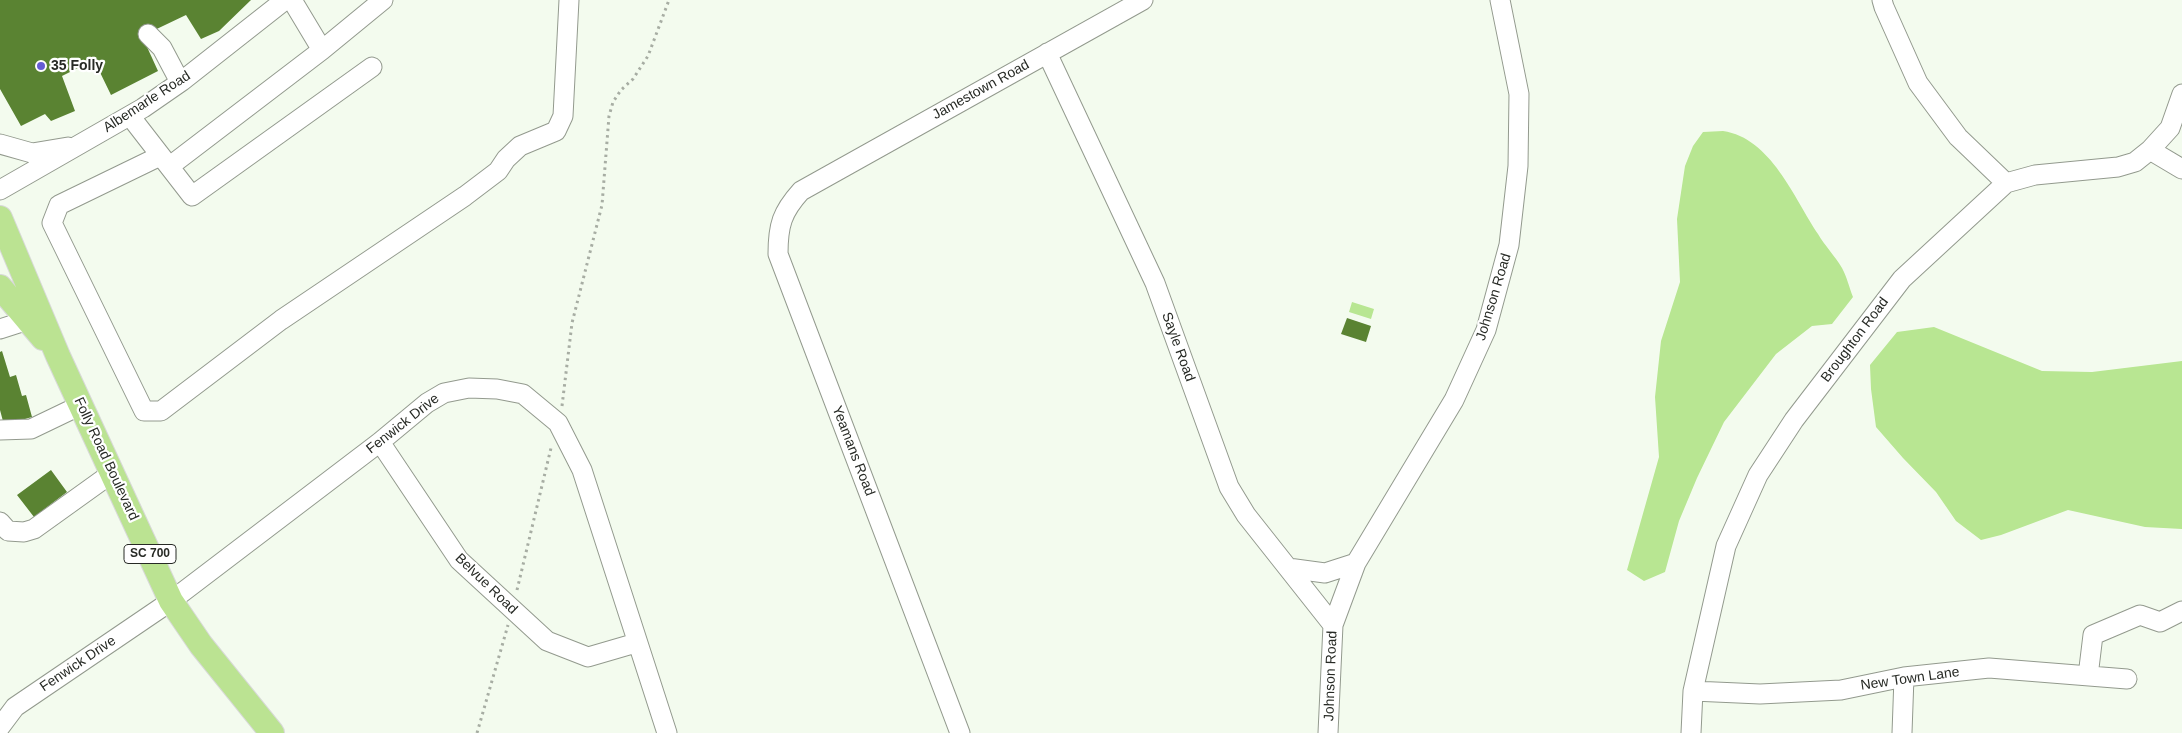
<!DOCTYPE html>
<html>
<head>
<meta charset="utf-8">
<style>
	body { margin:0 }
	canvas { display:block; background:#f3fbee }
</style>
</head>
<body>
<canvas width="2182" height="733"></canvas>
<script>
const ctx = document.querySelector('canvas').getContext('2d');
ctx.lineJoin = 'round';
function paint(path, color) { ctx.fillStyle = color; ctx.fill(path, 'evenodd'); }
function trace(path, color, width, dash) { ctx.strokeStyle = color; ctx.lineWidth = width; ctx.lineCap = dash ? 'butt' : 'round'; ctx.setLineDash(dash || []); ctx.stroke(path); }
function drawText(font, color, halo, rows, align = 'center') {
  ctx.font = font + ' Arial,sans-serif'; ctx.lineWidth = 4.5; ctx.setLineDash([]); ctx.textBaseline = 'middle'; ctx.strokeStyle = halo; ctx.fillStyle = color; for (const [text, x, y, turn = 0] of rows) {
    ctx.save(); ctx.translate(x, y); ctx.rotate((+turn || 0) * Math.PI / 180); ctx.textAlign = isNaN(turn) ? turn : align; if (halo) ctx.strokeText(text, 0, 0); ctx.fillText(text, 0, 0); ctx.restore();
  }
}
paint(new Path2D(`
	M1723,131C1771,138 1794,198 1818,234C1825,246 1835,256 1842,268C1847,277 1849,287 1853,297L1832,324L1812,326L1776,354L1724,422L1697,478L1679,521L1665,572L1644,581L1627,570L1659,457L1655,397L1661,341L1680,282L1677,219L1685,166L1693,146L1703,132Z
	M1352,302L1374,309L1371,319L1349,312Z
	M1934,327L2042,371L2092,372L2182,361V529L2145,527L2068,510L2001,535L1981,540L1956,521L1936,492L1903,458L1876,427L1871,389L1870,365L1897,332Z`), '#b8e692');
paint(new Path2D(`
	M0,0H251L219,31L201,39L186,15L142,36L158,71L111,95L94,60L62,76L75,111L51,121L45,114L21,126L0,89Z
	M1347,318L1371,326L1366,342L1341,334Z
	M2,351L10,377L16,375L22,396L26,395L32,417L4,425L0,410V352Z
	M51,470L67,492L34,517L17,495Z`), '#5a8332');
const minor = new Path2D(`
	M292,0L322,50
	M1882,0L1884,7L1918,83L1958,137L2006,183
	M148,34L162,48L180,82
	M1047,53L1155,283L1229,487L1246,515L1333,625
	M130,116L192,196L372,67
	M0,144L32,153L68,147
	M2150,150L2182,169
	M160,156L59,205L52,223L144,411H161L281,320L465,196L498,171L506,159L520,146L556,131L563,116L569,0
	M170,166L322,50L383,0
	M0,190L143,108L182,81L285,0
	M0,329L28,320
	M0,430L31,429L81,405
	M380,442L459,560L547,641L588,657L636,643
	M0,522L8,531L24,532L34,529L112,473
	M1288,568L1325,573L1356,563
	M2088,676L2093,635L2140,615L2160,622L2182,611
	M1693,691L1760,694L1841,690L1904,677L1989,668L2127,679
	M0,727L15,707L171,601L380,442L427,403L444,393L469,388L497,389L523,394L558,423L582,470L667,733
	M960,733L778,254C778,225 782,212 801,191L1143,0
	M1328,733L1333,625L1356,563L1454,400L1486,330L1509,245L1518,166L1519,94L1500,0
	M1691,733L1693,691L1726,546L1758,475L1794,420L1902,279L2006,183L2035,175L2118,167L2135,162L2150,150L2170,128L2182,94
	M1902,733L1904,677`);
const major = new Path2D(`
	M0,218L58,356L171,601L201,645L272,733
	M0,287L43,338`);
trace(minor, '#939a8e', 21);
trace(major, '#d8d9d8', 26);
trace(new Path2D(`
	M562,406L572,323L602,205L609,116L613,102L621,90L633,79L648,56L669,0
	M517,590L551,448
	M477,733L508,625`), '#a7ada3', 3, [2.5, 4]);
trace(minor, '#fff', 19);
trace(major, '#bbe392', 24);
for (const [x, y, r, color] of [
	[41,66,5,"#655cd5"]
]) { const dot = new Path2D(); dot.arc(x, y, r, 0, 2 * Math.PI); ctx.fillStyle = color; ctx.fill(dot); trace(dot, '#fff', 2); }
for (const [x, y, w] of [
	[150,554,52]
]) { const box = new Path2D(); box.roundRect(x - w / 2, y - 9.5, w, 19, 4); ctx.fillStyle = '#fff'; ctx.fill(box); trace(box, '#272a25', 1); }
drawText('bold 12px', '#272a25', null, [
	["SC 700",150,554]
]);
drawText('bold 14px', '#272a25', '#fff', [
	["35 Folly",51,66]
], 'left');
drawText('14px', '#272a25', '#fff', [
	["Jamestown Road",981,90,-29],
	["Albemarle Road",147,102,-33],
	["Johnson Road",1494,297,-73],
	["Broughton Road",1855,340,-53],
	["Sayle Road",1178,347,70],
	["Fenwick Drive",403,424,-38],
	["Yeamans Road",853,451,69],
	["Folly Road Boulevard",106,459,65],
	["Belvue Road",486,584,44],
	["Fenwick Drive",78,664,-34],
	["Johnson Road",1331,676,-88],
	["New Town Lane",1910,679,-8]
]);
</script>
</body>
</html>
